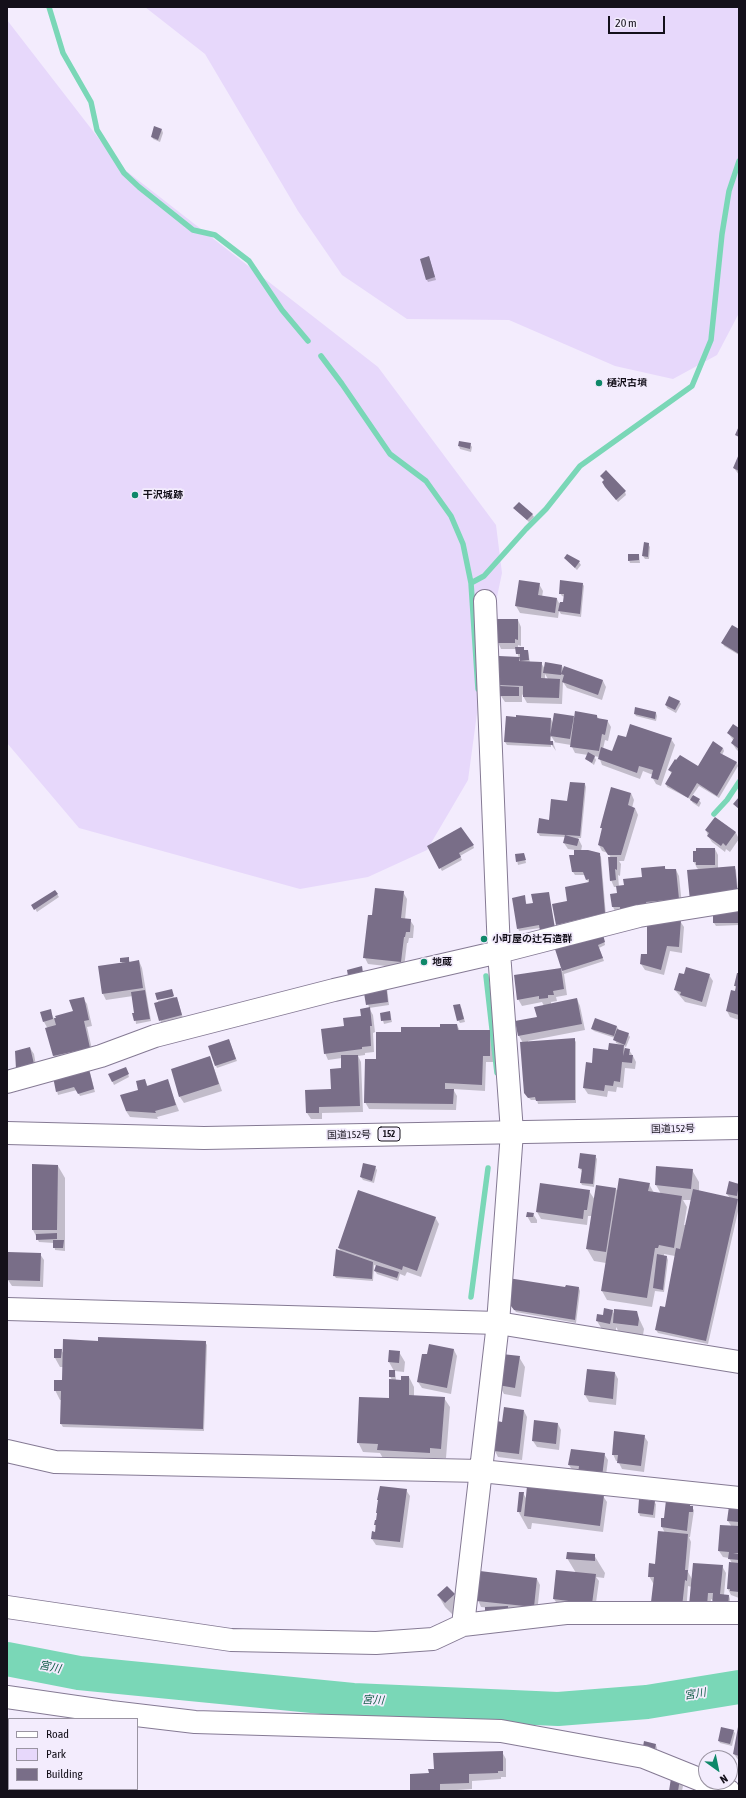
<!DOCTYPE html>
<html>
<head>
<meta charset="utf-8">
<style>
	body { margin:0 }
	#map { position:relative; width:746px; height:1798px; overflow:hidden; background:#f3ecfd; font-family:"Asap Condensed",sans-serif }
	canvas { display:block }
	.frame { position:absolute; inset:0; border:8px solid #14101a; pointer-events:none }
	.legend { position:absolute; left:8px; top:1718px; width:130px; height:72px; box-sizing:border-box; background:#f3ecfd; border:1px solid #9a94a2; margin:0; padding:5px 7px; list-style:none; font-size:12px; color:#14101a }
	.legend li { display:flex; align-items:center; gap:8px; height:20px }
	.legend b { width:20px; border:1px solid #9a94a2 }
	.north { position:absolute; left:698px; top:1750px; width:40px; height:40px; box-sizing:border-box; background:#f3ecfd; border:1px solid #9a94a2; border-radius:50%; rotate:147deg; font-size:11px; font-weight:700; line-height:16px; text-align:center; color:#14101a }
	.north::after { content:''; display:block; margin:auto; width:14px; height:18px; background:#0f8869; clip-path:polygon(50% 0,100% 100%,50% 72%,0 100%) }
	.scale { position:absolute; left:608px; top:16px; width:57px; height:18px; box-sizing:border-box; border:2px solid #14101a; border-top:0; padding-left:5px; font-size:12px; line-height:14px; white-space:nowrap; color:#14101a; -webkit-text-stroke:3px #f3ecfd; paint-order:stroke }
</style>
</head>
<body>
<div id="map">
<canvas width="746" height="1798"></canvas>
<div class="frame"></div>
<ul class="legend">
<li><b style="height:5px;background:#fff"></b>Road</li>
<li><b style="height:11px;background:#e7d8fb"></b>Park</li>
<li><b style="height:11px;background:#796e88"></b>Building</li>
</ul>
<div class="north">N</div>
<div class="scale">20 m</div>
</div>
<script>
const ctx = document.querySelector('canvas').getContext('2d');
ctx.lineJoin = 'round';
function paint(path, color) { ctx.fillStyle = color; ctx.fill(path, 'evenodd'); }
function trace(path, color, width, dash) { ctx.strokeStyle = color; ctx.lineWidth = width; ctx.lineCap = dash ? 'butt' : 'round'; ctx.setLineDash(dash || []); ctx.stroke(path); }
function drawText(font, color, halo, rows, align = 'center') {
  ctx.font = font + ' "Asap Condensed","Noto Sans JP",sans-serif'; ctx.lineWidth = 3.5; ctx.setLineDash([]); ctx.textBaseline = 'middle'; ctx.strokeStyle = halo; ctx.fillStyle = color; for (const [text, x, y, turn = 0] of rows) {
    ctx.save(); ctx.translate(x, y); ctx.rotate((+turn || 0) * Math.PI / 180); ctx.textAlign = isNaN(turn) ? turn : align; if (halo) ctx.strokeText(text, 0, 0); ctx.fillText(text, 0, 0); ctx.restore();
  }
}
paint(new Path2D(`
	M145,7H739V313L717,355L673,379L615,366L509,320L407,319L342,275L298,211L205,54Z
	M7,20L120,166L378,367L496,525L502,573L485,654L468,780L427,850L368,877L300,889L79,828L7,743Z`), '#e7d8fb');
paint(new Path2D(`
	M162,130L163,133L160,142L153,139L152,136Z
	M429,257L436,280L428,282L427,280Z
	M470,444L472,447L471,452L460,449L459,446Z
	M739,457V475L734,468Z
	M606,485L625,492L626,495L618,502L608,490Z
	M515,509L532,514L534,517L529,522Z
	M648,544L650,547L649,559H645L643,556Z
	M639,555L640,563H630L629,560Z
	M565,558L579,562L581,565L577,570Z
	M520,581L539,584L543,591L542,597L557,599L559,603H564L565,597L562,596L560,593L582,583L584,586L581,617L561,614L559,611L558,618L520,613L516,606Z
	M518,620L521,627V646L518,645V648H523L525,651H528L530,663H541L545,669L562,666L564,670L603,681L606,687L602,700L567,688L563,682L562,704L527,703L522,694V702H505L501,696L500,685V657L519,658L516,649H501L498,642ZM545,674L548,679H545Z
	M739,630V655L724,646L723,643Z
	M679,701L681,704L676,713L667,708L666,705Z
	M656,713L657,716L656,721L636,716L635,714Z
	M597,716L599,719L607,720L611,727L608,741L605,740L603,749L613,752L627,739H671L675,745L661,786L656,784L652,777L653,775L643,771L640,779L602,765L599,757L594,756L596,760L594,765L586,759L588,755L575,753L571,745L553,742L556,751L551,744V747L507,745L505,742L551,719L553,723L573,717L575,720ZM551,736L555,742H551Z
	M739,729V752L736,749L732,743L734,741L728,733Z
	M723,748L724,751L722,755L737,763L738,766L719,798L699,786L692,796L699,800L701,803L699,807L693,803L690,799L667,787L666,784L672,774L669,770L698,767Z
	M585,784L586,787L581,838H578L582,846L581,851L599,854L601,857L606,916L558,927L557,924L568,902L589,884L585,875H575L573,872L571,856H575V850L568,849L564,843L566,837L540,836L538,833Z
	M631,793L634,800L632,808H635L638,815L624,861H619L621,864L620,876L618,875L619,887L625,886L643,878L664,867L667,870H676L679,876L682,905L616,913L613,907L611,894H618L617,887H614L611,880V873L609,869V858H611L608,853L602,851L599,845L603,831L601,827Z
	M716,818L736,833L739,839L730,852L726,849L725,852L712,842L708,836L706,830Z
	M473,845L474,848L460,856L462,860L442,871L428,847Z
	M715,849L718,855V868L734,867L736,870L739,900L697,868L694,862Z
	M524,854L526,863L518,865L516,855Z
	M55,891L59,897L37,912L33,905Z
	M403,892L407,899L405,920H410L414,926L413,938H409L408,943H407L404,968L368,964L365,958L373,916Z
	M548,893L556,932L540,928L519,931L518,928L524,897L527,905L534,904Z
	M739,912V925L716,926L714,923Z
	M680,921L684,927L682,953L670,951L664,975L645,970L641,964Z
	M603,935L605,945L599,948L604,961L564,974L567,995L556,997L557,1001L551,1002V1004L577,999L580,1006L585,1030L528,1041V1042L574,1039L576,1042V1103L538,1104L537,1100H531L527,1096L523,1043L519,1036L516,1021L538,1018L544,1006L542,1002L522,1006L518,999L560,969L563,972L555,946Z
	M128,958L130,962L139,961L142,968L151,1021L136,1024L133,996L106,1000L103,994L122,964L121,959Z
	M739,974V1020L730,1017L727,1011L735,993L736,988L735,986Z
	M709,975L713,981L706,1007L685,1002L675,990Z
	M365,988H387L389,1005L369,1008L373,1015L375,1032L373,1033L374,1052L365,1053V1055L358,1056L361,1062L363,1112L322,1113V1119H311L307,1113L332,1090L342,1069V1058L328,1060L325,1053L345,1027L362,1017L369,1008Z
	M174,997L178,1001L183,1018L161,1023L158,1001Z
	M83,998L87,1004L92,1026L87,1027L93,1054L57,1062L54,1056L46,1029H48L44,1022L50,1010L54,1019L74,1012Z
	M461,1007L465,1022L460,1023L458,1020Z
	M390,1012L392,1022L384,1024L381,1014Z
	M457,1025L460,1031H489L493,1037V1062H486L485,1091L453,1089L457,1096L456,1110L369,1109L365,1102L402,1033Z
	M617,1027L619,1030L628,1034L630,1037L626,1047L624,1046L625,1049L629,1050L633,1056L636,1062L635,1069L625,1068L623,1088L617,1087L616,1092L608,1091L607,1097L588,1094L584,1088L593,1064L609,1051L621,1045L616,1043L615,1038L594,1031L592,1029Z
	M229,1040L237,1061L217,1068L216,1066Z
	M30,1048L34,1054L37,1071L21,1075Z
	M210,1057L222,1091L184,1103L180,1097Z
	M127,1071L129,1077L114,1085L109,1074Z
	M90,1073L95,1092L80,1096L77,1090L58,1095L54,1078Z
	M145,1080L148,1087L167,1081L179,1111L157,1117L158,1119L130,1117L126,1111Z
	M595,1156L597,1159L594,1187L582,1185L581,1183L582,1171L579,1168Z
	M58,1166L65,1178V1251L55,1250L54,1243L39,1242L33,1230Z
	M375,1167L377,1170L374,1183L363,1180L361,1177Z
	M657,1167L692,1170L699,1182V1191L730,1198L727,1194L739,1185V1207L708,1344L658,1333L656,1330L666,1309L675,1256L664,1254V1256L667,1257L668,1260L664,1292L655,1291L652,1307L607,1300L602,1291L606,1263L594,1261L587,1249L592,1216H588L587,1225L541,1219L537,1212L541,1185L589,1191L595,1200L616,1189L618,1192L649,1184L654,1193L661,1194L656,1185ZM683,1200H691L686,1225H684L687,1207Z
	M533,1214L537,1220V1223H531L527,1216Z
	M435,1217L439,1224L421,1277L407,1272L405,1276L400,1274L398,1281L377,1274L375,1271L377,1266L374,1265L373,1281L336,1278L334,1275L341,1252L339,1248Z
	M40,1254L44,1260L43,1287L12,1286L8,1280Z
	M579,1288L580,1291L576,1323L516,1312L508,1301L566,1289Z
	M612,1311L615,1315L636,1312L644,1329L643,1335L619,1332L616,1327V1333L603,1331L597,1321Z
	M99,1342H205L207,1345L204,1431L63,1427L61,1424L62,1400H60L55,1390L63,1385V1367H60L55,1358L61,1350L64,1354Z
	M454,1350L457,1356L451,1394L422,1388L418,1382L428,1356Z
	M399,1352L405,1362L404,1372L395,1371L396,1380L402,1381L409,1377L414,1387V1396L444,1398L450,1407L446,1458H435V1462L384,1460L380,1453L363,1452L358,1442L390,1399L392,1380L390,1376L394,1371L389,1362Z
	M519,1357L525,1367L521,1397L504,1394L499,1385Z
	M587,1370L615,1373L618,1379L616,1405L589,1402L585,1395Z
	M524,1411L527,1417L522,1460L498,1457L495,1451Z
	M558,1424L561,1430L559,1450L537,1447L533,1441Z
	M644,1436L648,1442L644,1472L622,1469L618,1461H616L613,1454Z
	M604,1454L608,1460L605,1483L573,1471L569,1465Z
	M406,1490L410,1496L403,1548L376,1545L372,1539L376,1533L375,1525Z
	M523,1493L527,1500L603,1496L607,1502L603,1532L532,1523L531,1529H528L518,1511Z
	M640,1500L654,1502L656,1504L655,1518L640,1516L639,1513Z
	M689,1504L694,1510L690,1537H689L691,1542L688,1572L692,1579L722,1566L726,1573L724,1595L729,1596L730,1599L729,1610L711,1599L710,1612L692,1587L688,1586L686,1613L653,1583L649,1576L656,1565L665,1533L662,1527V1519H665Z
	M739,1509V1598L731,1595L728,1589L732,1563L729,1558L723,1557L719,1551L732,1527L728,1521Z
	M594,1555L605,1573L604,1578L596,1577L599,1581L595,1610L558,1605L554,1599L576,1573L567,1558Z
	M537,1579L540,1585L537,1613L481,1607L478,1600Z
	M438,1595H454L461,1607L453,1615L445,1607Z
	M739,1729V1761L734,1754Z
	M733,1731L735,1733L732,1746L720,1743L719,1741Z
	M656,1745L657,1748L656,1757L644,1754Z
	M502,1752L506,1759V1777H501V1779L472,1781V1789L443,1791H400H411L430,1774Z
	M680,1780L683,1786L682,1791H670Z`), '#0003');
trace(new Path2D(`
	M49,7L63,53L91,102L97,130L124,173L139,187L193,230L215,235L249,261L282,310L308,341
	M321,356L342,384L390,454L426,481L451,516L463,544L471,583
	M478,689L471,583L484,576L526,529L546,509L580,466L692,386L711,340L722,234L729,191L739,161
	M714,814L727,800L739,782
	M486,976L497,1073
	M471,1297L488,1168`), '#7ad7b7', 5.5);
trace(new Path2D(`
	M7,1659L79,1673L353,1700L558,1709L647,1702L739,1687`), '#7ad7b7', 34);
paint(new Path2D(`
	M154,126L162,129L158,140L151,137Z
	M429,256L435,277L426,280L420,259Z
	M739,426V437L735,435Z
	M459,441L471,443L470,449L458,446Z
	M739,454V471L733,468Z
	M606,470L626,491L616,500L605,487L602,482L604,480L600,476Z
	M519,502L533,514L527,520L513,508Z
	M644,542L649,543L648,557L642,556Z
	M567,554L580,561L575,568L564,558Z
	M628,554H639V560L628,561Z
	M519,580L540,583L538,595L557,598L555,613L515,606Z
	M560,580L583,583L580,614L558,611L560,602H563L564,594H559Z
	M497,619H518V640L515,639V643H497Z
	M732,625L739,629V654L721,643Z
	M515,647H524V650H528L529,660L520,661V654H516Z
	M499,656L520,657L519,661L542,662L541,678L560,679L559,698L523,697V686L499,685Z
	M545,662L562,665L561,675L543,673Z
	M564,666L603,680L598,695L562,682L564,675L561,674Z
	M500,686L519,687V696H500Z
	M669,696L680,701L675,710L665,705Z
	M635,707L656,712L655,719L634,714Z
	M575,711L597,715V718L608,720L605,735L602,734L599,751L570,747Z
	M554,713L574,716L570,739L550,736Z
	M516,715L551,718L550,741H553V745L504,742L506,716L516,717Z
	M630,724L672,738L658,780L651,778L653,770L639,766L637,773L598,759L601,747L612,751L618,735L626,737Z
	M733,724L739,728V749L731,743L734,738L727,733Z
	M713,741L723,748L720,753L737,762L717,796L697,783L688,798L665,784L672,772L668,770L675,759L676,760L680,755L698,766Z
	M588,752L595,756L592,763L585,759Z
	M570,782L585,783L580,836L537,833L539,818L549,820L551,799L567,801Z
	M611,787L631,793L628,805L635,808L621,855H608L603,847L598,845L602,828H600Z
	M693,795L700,799L697,804L690,800Z
	M739,797V809L733,804Z
	M715,817L736,832L726,846L723,843L721,846L707,836L709,833L705,830Z
	M461,827L474,845L459,853L461,857L439,869L427,846Z
	M565,835L579,839L577,846L563,843Z
	M696,848H715V865H696V862H693V851H696Z
	M574,850H588L600,853L605,913L556,925L552,904L567,901L565,887L589,882V879L586,880L583,872H572L569,855H574Z
	M524,853L526,860L516,862L515,854Z
	M608,857H617V870L615,869L616,880L610,881Z
	M665,866V869H676L679,899L646,902L647,906L620,909V907H612L610,894L617,893L616,886L624,885L623,879L642,877L641,868Z
	M735,866L738,897L690,901L687,870Z
	M375,888L404,891L401,918L411,919L410,932H406L405,937H404L401,962L363,958L368,915H372Z
	M55,890L58,894L34,910L31,905Z
	M549,892L555,929L540,931L539,925L517,929L512,898L525,895L526,904L533,903L531,894Z
	M739,911V923H713V912Z
	M681,920L679,947L667,946L661,970L640,964L641,954H647V922Z
	M602,931L605,942L598,945L603,958L562,971L554,946Z
	M129,957V962L139,960L143,988L102,994L98,966L126,962H120V958Z
	M362,966L363,973L348,976L347,970Z
	M686,967L710,974L702,1002L680,995L681,992L674,990L679,973L684,974Z
	M561,968L564,989L553,991L554,995H548V998L539,999V996L517,1000L514,975Z
	M737,973H739V1015L726,1011L731,990L735,991L736,986H734Z
	M386,984L388,1002L366,1005L363,987Z
	M172,989L174,996L172,997L171,994L172,997L157,1000L155,993Z
	M145,990L150,1019L134,1021L132,1013H134L131,992Z
	M84,997L89,1020L84,1021L90,1048L53,1056L45,1028L56,1025L54,1018H56L55,1016L73,1011L69,1000Z
	M177,997L182,1015L159,1021L154,1003L172,998L175,1007L172,998Z
	M577,998L582,1024L518,1036L515,1021L537,1017L534,1007Z
	M460,1004L464,1019L457,1021L453,1005Z
	M370,1007L372,1026H370L371,1046L362,1047V1049L324,1054L321,1029L344,1026L343,1018L361,1016L360,1009Z
	M51,1009L53,1019L43,1022L40,1012Z
	M390,1011L391,1020L381,1021L380,1013Z
	M595,1018L617,1026L614,1036L591,1029Z
	M440,1024H457L458,1030H490V1056H483L482,1085L445,1083V1089H454L453,1104L364,1103L365,1059H376V1032H401V1027H440Z
	M617,1029L629,1033L625,1045L613,1040Z
	M575,1038V1100L536,1101L535,1097L528,1098L524,1093L520,1042Z
	M229,1039L236,1059L215,1066L208,1046Z
	M609,1043L624,1045L623,1056L625,1048L630,1049L629,1055H633L632,1063L622,1062L620,1082L614,1081L613,1086L605,1085L604,1091L583,1088L586,1062L592,1063L593,1048L608,1050Z
	M30,1047L34,1064L16,1069L15,1051Z
	M341,1055H358L360,1106L319,1107V1113H306L305,1090L331,1089L330,1069L341,1068Z
	M210,1056L219,1084L179,1097L171,1069Z
	M126,1067L129,1074L112,1082L108,1074Z
	M89,1069L94,1089L78,1094L74,1087L56,1092L53,1077Z
	M145,1079L147,1086L168,1079L176,1105L155,1111L156,1113L126,1111L120,1095L138,1090L136,1081Z
	M580,1153L596,1155L593,1184L580,1183L582,1169L578,1168Z
	M363,1163L376,1166L372,1181L360,1177Z
	M32,1164L58,1165L57,1230H32Z
	M656,1166L693,1169L691,1189L655,1185Z
	M619,1178L650,1183L648,1191L682,1196L674,1248L659,1245L658,1248H655L647,1298L601,1291Z
	M729,1181L739,1184L737,1196L726,1194Z
	M540,1183L590,1190L587,1210H584L583,1219L536,1212Z
	M596,1185L616,1188L606,1252L586,1249Z
	M693,1189L738,1199L706,1341L655,1330L660,1306L665,1307L676,1248L680,1249Z
	M358,1190L436,1217L417,1271L403,1266L402,1270L338,1248Z
	M527,1212L534,1213L533,1217H526Z
	M57,1233V1239L36,1240V1234Z
	M53,1240H64L63,1248H53Z
	M336,1249L373,1262L372,1279L333,1276Z
	M8,1252L41,1253L40,1281L7,1280Z
	M657,1254L667,1256L663,1290L653,1288Z
	M376,1265L399,1272L397,1278L374,1271Z
	M508,1278L565,1287L566,1285L579,1287L575,1320L514,1310L505,1298Z
	M604,1308L613,1310L610,1324L596,1321L597,1314L603,1315Z
	M614,1309L637,1311L639,1319L638,1326L613,1323Z
	M98,1337L206,1341L203,1429L60,1424L61,1391H54V1380H62L63,1339L98,1341Z
	M429,1344L454,1349L447,1388L417,1382L422,1354H427Z
	M54,1349H62L61,1358H54Z
	M389,1350L400,1351L399,1363L388,1362Z
	M502,1354L520,1356L515,1388L498,1385Z
	M587,1369L615,1372L613,1399L584,1395Z
	M389,1370H395V1377H389Z
	M401,1376H409V1395L445,1397L441,1449L430,1448V1453L377,1450L378,1444L357,1443L359,1397L389,1398V1379L401,1380Z
	M504,1407L524,1410L519,1454L494,1451L497,1421L502,1422Z
	M534,1420L558,1423L556,1444L532,1441Z
	M614,1431L645,1435L641,1466L617,1463L618,1455H612Z
	M571,1449L605,1453L602,1477L578,1474L579,1466L568,1465Z
	M380,1486L407,1489L400,1542L371,1539L372,1531L375,1532L376,1525H374L375,1520H376L377,1513H376L378,1500H377Z
	M527,1486L604,1495L600,1526L524,1516Z
	M519,1492H524L521,1512H517Z
	M639,1499L655,1501L653,1515L638,1513Z
	M666,1500L690,1503V1506H693V1512H689L687,1531L661,1527V1518H664Z
	M729,1506L739,1508V1522L727,1521Z
	M720,1525L739,1526V1553H733L739,1554V1560L728,1559L729,1552L718,1551Z
	M658,1531L688,1534L685,1570H688L687,1581L685,1580L682,1607L651,1602L654,1577H648L649,1563L655,1564Z
	M567,1552L595,1554V1561L566,1559Z
	M729,1562L739,1563V1592L730,1591V1589H727Z
	M693,1563L723,1565L720,1594L729,1595L728,1607L712,1606L713,1593H708L707,1606L689,1605Z
	M556,1570L596,1574L592,1604L553,1599Z
	M480,1571L537,1578L534,1607L477,1601Z
	M447,1586L455,1594L445,1603L437,1595Z
	M508,1606V1611L485,1612V1607Z
	M721,1727L734,1730L730,1744L718,1741Z
	M738,1727H739V1756L733,1754Z
	M644,1741L656,1744L654,1754L642,1752Z
	M503,1751V1771H498V1773L469,1774V1783L440,1784V1791H410V1774L429,1773L428,1769H434L433,1753Z
	M671,1778L680,1779L678,1791H669Z`), '#796e88');
const minor = new Path2D(`
	M7,1082L101,1056L155,1036L334,990L499,952L639,916L739,900
	M7,1451L55,1462L481,1471L739,1498
	M7,1607L231,1640L376,1643L433,1639L463,1625L566,1613H739
	M463,1625L498,1323L512,1132L499,952L485,601
	M7,1697L111,1712L195,1722L501,1731L644,1757L706,1782
	M707,1782L729,1791`);
const tertiary = new Path2D(`
	M7,1309L498,1323L739,1362`);
const trunk = new Path2D(`
	M7,1133L204,1138L739,1128`);
trace(minor, '#857a94', 24);
trace(tertiary, '#857a94', 24);
trace(trunk, '#857a94', 24);
trace(minor, '#fff', 22);
trace(tertiary, '#fff', 22);
trace(trunk, '#fff', 22);
for (const [x, y, r, color] of [
	[599,383,4,"#0f8869"],
	[135,495,4,"#0f8869"],
	[484,939,4,"#0f8869"],
	[424,962,4,"#0f8869"]
]) { const dot = new Path2D(); dot.arc(x, y, r, 0, 2 * Math.PI); ctx.fillStyle = color; ctx.fill(dot); trace(dot, '#f3ecfd', 1.5); }
for (const [x, y, w] of [
	[389,1134,22]
]) { const box = new Path2D(); box.roundRect(x - w / 2, y - 7, w, 14, 3); ctx.fillStyle = '#f3ecfd'; ctx.fill(box); trace(box, '#14101a', 1); }
drawText('bold 9px', '#14101a', null, [
	["152",389,1134]
]);
drawText('bold 10px', '#14101a', '#f3ecfd', [
	["樋沢古墳",607,383],
	["干沢城跡",143,495],
	["小町屋の辻石造群",492,939],
	["地蔵",432,962]
], 'left');
drawText('10px', '#14101a', '#f3ecfd', [
	["国道152号",673,1129,-1],
	["国道152号",349,1135,-1]
]);
drawText('italic 11px', '#105c47', '#f3ecfd', [
	["宮川",50,1667,11],
	["宮川",695,1694,-9],
	["宮川",373,1700,3]
]);
</script>
</body>
</html>
